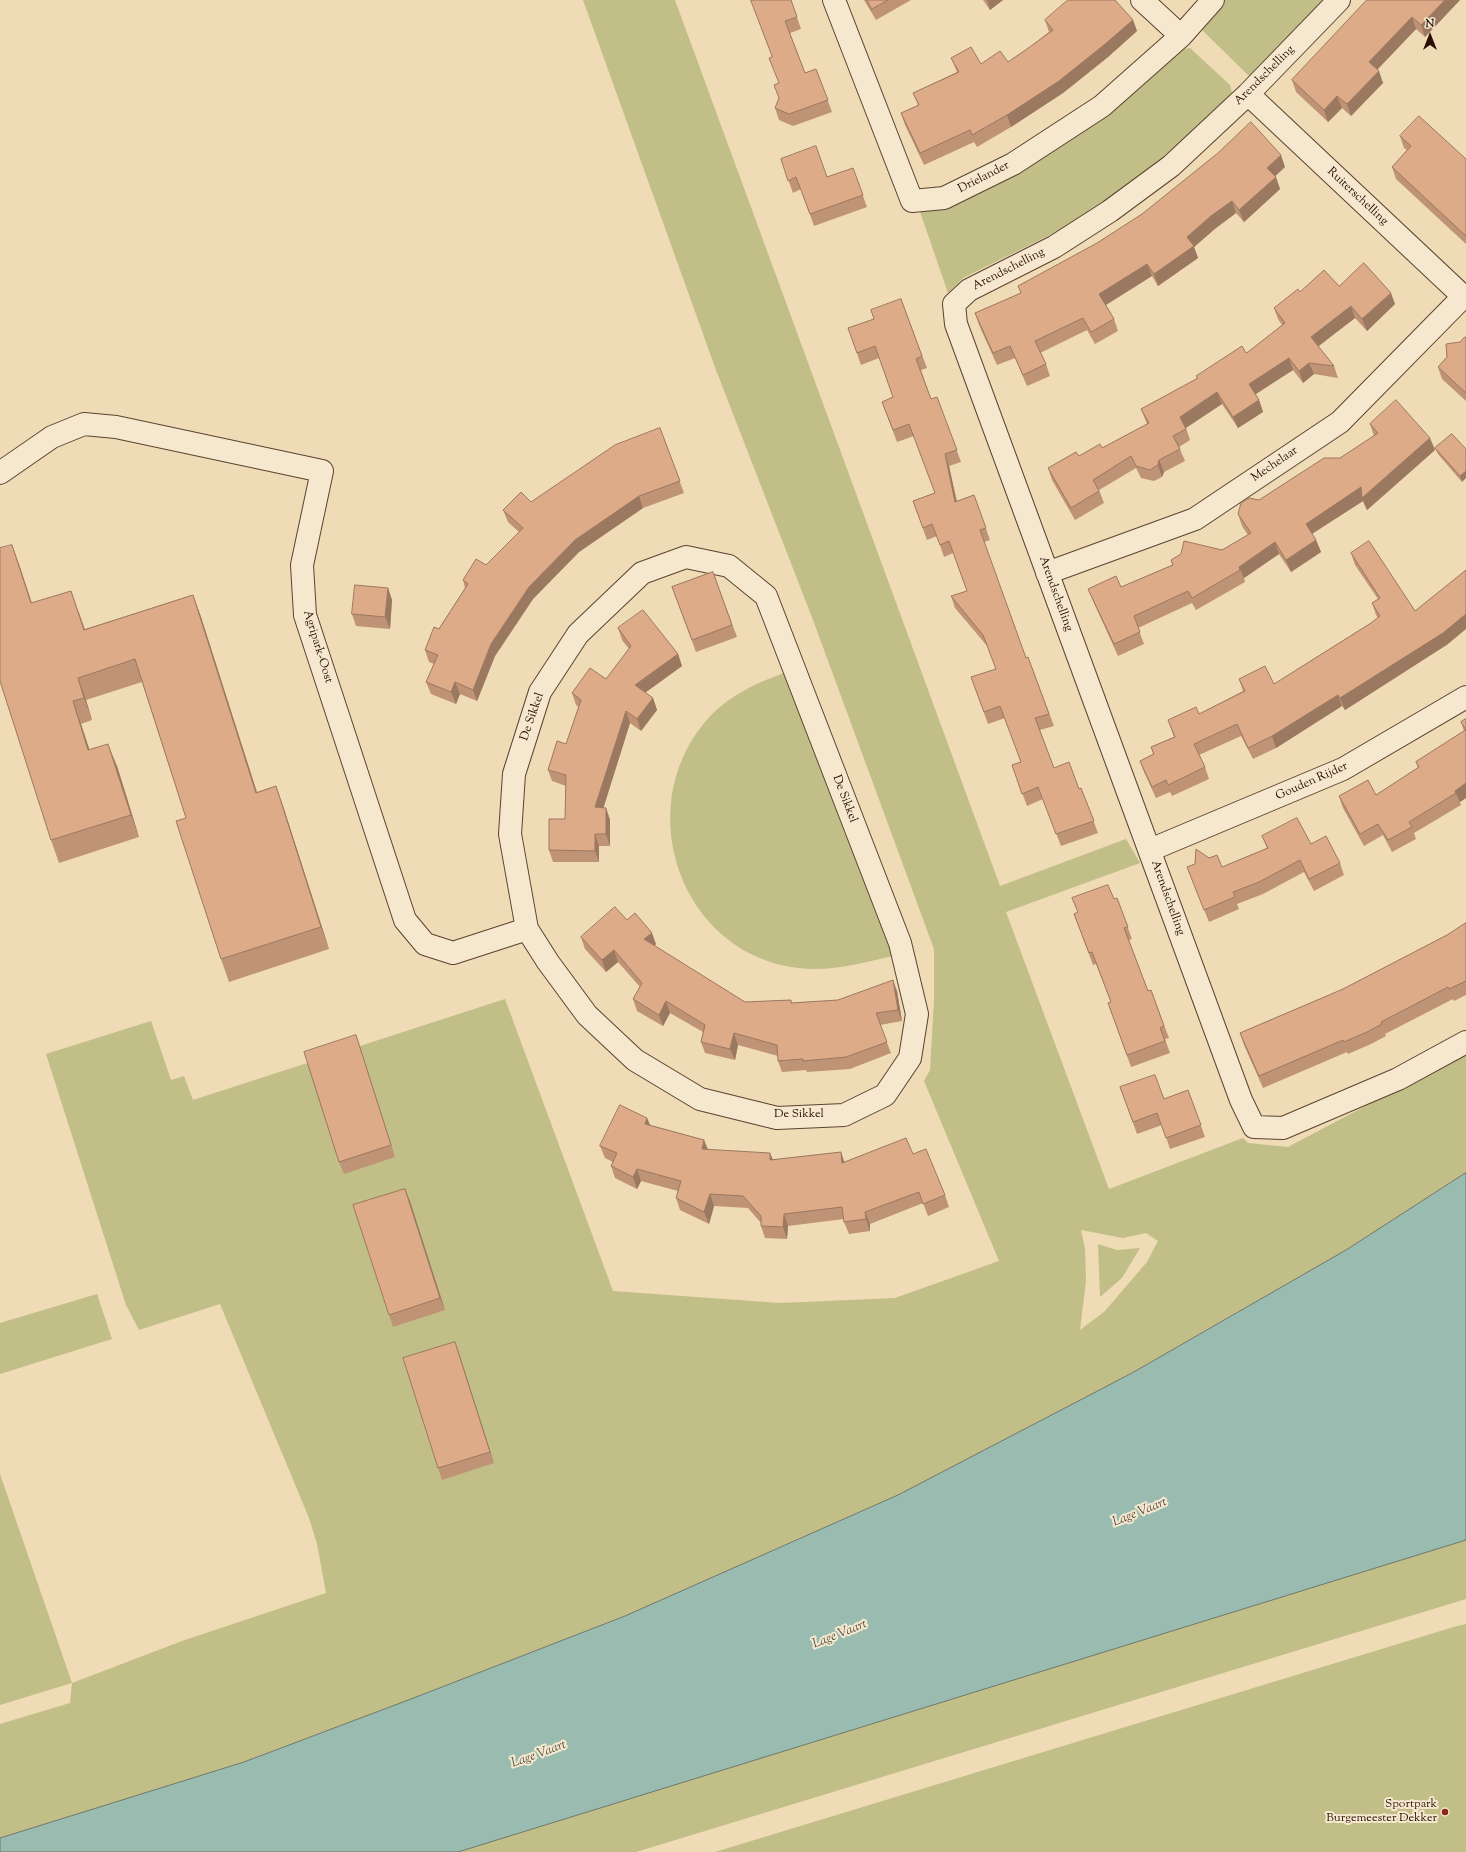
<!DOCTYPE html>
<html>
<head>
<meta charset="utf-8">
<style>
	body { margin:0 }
	#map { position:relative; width:1466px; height:1852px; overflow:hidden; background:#efdbb5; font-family:"Sorts Mill Goudy",serif }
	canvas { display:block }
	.north { position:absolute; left:1410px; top:16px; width:40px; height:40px; -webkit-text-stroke:3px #f5e8cf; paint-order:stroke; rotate:0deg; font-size:11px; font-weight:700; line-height:16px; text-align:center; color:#2a1004 }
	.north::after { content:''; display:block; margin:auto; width:14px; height:18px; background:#2a1004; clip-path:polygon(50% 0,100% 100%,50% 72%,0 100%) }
</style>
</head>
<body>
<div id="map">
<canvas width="1466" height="1852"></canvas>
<div class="north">N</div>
</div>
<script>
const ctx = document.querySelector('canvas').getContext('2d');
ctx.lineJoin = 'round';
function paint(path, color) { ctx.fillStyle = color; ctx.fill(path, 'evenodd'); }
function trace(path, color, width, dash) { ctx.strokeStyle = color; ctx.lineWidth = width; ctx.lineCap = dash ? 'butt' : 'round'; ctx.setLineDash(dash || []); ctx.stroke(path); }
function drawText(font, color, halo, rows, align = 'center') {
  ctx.font = font + ' "Sorts Mill Goudy",serif'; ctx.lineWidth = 4; ctx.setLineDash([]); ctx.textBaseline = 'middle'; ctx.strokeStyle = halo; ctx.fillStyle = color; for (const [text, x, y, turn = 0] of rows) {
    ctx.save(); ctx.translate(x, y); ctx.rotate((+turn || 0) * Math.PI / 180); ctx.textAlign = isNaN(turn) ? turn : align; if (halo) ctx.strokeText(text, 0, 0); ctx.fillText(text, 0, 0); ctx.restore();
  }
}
paint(new Path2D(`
	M583,0H675L1000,886L1126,839L1140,863L1006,912L1109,1189L1243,1138L1248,1143L1288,1147L1420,1077L1466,1049V1173L1346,1250L1132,1373L898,1495L625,1616L411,1699L244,1762L0,1838V1724L70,1703L72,1683L0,1705V1474L72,1683L182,1641L326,1593L317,1544L309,1518L220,1304L139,1330L126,1305L46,1054L151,1021L171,1080L184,1076L193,1100L505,999L613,1291L780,1303L895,1298L999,1261L924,1081L930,1070L934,1000V949L813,620L716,370ZM1081,1230L1123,1238L1146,1233L1158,1241L1147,1262L1104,1312L1080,1330L1086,1281L1085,1249Z
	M1224,0H1323L1251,78L1199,27Z
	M1190,48L1230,85L1233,96L1135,181L1060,230L963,278L948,293L919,209L1180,50Z
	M787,672L893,956C861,963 831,972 798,968C681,954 631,810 705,722C727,696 756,683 787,672Z
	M1098,1244L1117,1250L1140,1248L1122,1278L1100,1297Z
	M97,1294L112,1339L0,1374V1323Z
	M1466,1540V1599L636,1852H458Z
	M1466,1624V1852H715L1457,1626Z`), '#c1be88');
const water = new Path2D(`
	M1466,1173V1540L458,1852H0V1838L244,1762L411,1699L625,1616L898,1495L1132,1373L1346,1250Z`);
paint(water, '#9abbaf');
trace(water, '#6d776b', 1);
const street = new Path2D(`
	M834,0L912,201L944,198L1013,164L1102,106L1181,36L1213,0
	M1142,0L1181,36
	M1339,0L1248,94L1171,166L1110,211L1054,247L969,290L954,304L956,324L1241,1100L1254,1127L1283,1128L1398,1079L1466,1042
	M1248,94L1466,299
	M0,473L52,437L84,424L116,427L322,471L302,565L305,615L405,920L425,944L453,953L527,929
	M686,557L729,566L766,596L900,943L917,1014L910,1058L885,1095L844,1115L777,1118L700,1099L635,1060L587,1015L548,962L527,929L510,834L514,774L540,692L578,634L642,573Z
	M1047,573L1195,519L1340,422L1463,297
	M1150,850L1343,769L1466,697`);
trace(street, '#5b4330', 24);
trace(street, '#f5e8cf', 22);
paint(new Path2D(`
	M791,0L801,29L790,33L805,73L816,69L832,112L793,126L779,120L775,108L779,98V83L772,57Z
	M864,0H911L876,20Z
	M983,0H1003L990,10Z
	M1367,0H1460L1425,37L1416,29L1377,70L1383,83L1351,116L1342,108L1328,122L1296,92L1292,80Z
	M1045,20H1133L1137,31L1108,57L1063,93L1011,127L977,147L974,142L924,165L905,125L901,113L918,105L913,93L957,72L951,58L981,64L1008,62L1027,49L1049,32Z
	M1400,136L1466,159V244L1396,179L1392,167L1407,150L1404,148Z
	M781,159L827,177L853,168L867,207L814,226L801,189L793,193Z
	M1285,167L1275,176L1280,189L1244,222L1236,213L1216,228L1194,247L1198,258L1158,286L1152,276L1106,305L1114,319L1118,331L1095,344L1087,330L1040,353L1046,364L1050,376L1027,386L1015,358L997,365L979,325L975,313L1021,293L1018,286Z
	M1339,286L1395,304L1367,331L1355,318L1318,346L1334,366L1338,378L1314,374L1303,383L1293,370L1255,394L1259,400L1263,412L1238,428L1222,404L1186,428L1190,440L1179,447L1185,461L1164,472L1162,477L1154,481L1141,478L1136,468L1099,490L1104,503L1075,520L1052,480L1048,468L1102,448L1147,424L1141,409L1197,379L1196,376L1248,352L1282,325L1278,319L1274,308L1300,292Z
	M901,299L927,368L921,370L931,399L937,397L961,462L949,466L957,501L974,495L990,540L984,542L1026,658L1028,657L1054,726L1040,730L1054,768L1079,789L1081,788L1098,833L1061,846L1043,799L1027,806L1012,765L1021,762L1005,718L988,724L971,677L996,669L988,647L955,608L951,596L967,591L953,553L944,557L937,536L927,540L913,501L935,493L914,436L897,442L882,402L893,397L879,358L861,365L848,328L874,319Z
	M1466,338V401L1442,379L1438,367L1460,342Z
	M1370,424L1435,450L1367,510L1363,501L1312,534L1316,540L1321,552L1291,572L1279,554L1244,578L1245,582L1196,610L1192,603L1138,628L1144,644L1118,656L1093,601L1088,589L1121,587L1172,565L1171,560L1222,550L1248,535L1242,526L1238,514L1259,500L1340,458L1374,436Z
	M660,428L684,493L643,508L579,552L533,599L495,656L477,701L460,694L456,704L431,694L426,682L434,664L429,662L425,650L465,588L463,580L486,565L519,532L508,522L503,510L531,502Z
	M1452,434L1462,482L1438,454L1435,448Z
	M12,545L32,603L79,613L85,629L193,595L201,617L257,792L276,786L284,809L329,949L229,982L221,959L186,818L142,682L86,700L92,720L81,724L89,750L117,766L139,837L59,863L51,840Z
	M1351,553L1415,611L1448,644L1345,710L1342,706L1276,748L1253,759L1241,736L1199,755L1205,767L1209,779L1172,796L1170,792L1156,798L1144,772L1140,761L1153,754L1151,747L1174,737L1168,720L1199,714L1243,691L1239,679L1274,684L1371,623L1378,618L1376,615L1372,603L1378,599L1355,565Z
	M713,572L737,637L696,652L672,587Z
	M388,588L392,600L390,629L356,626L352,614Z
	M618,628L678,654L682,666L645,693L653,698L657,710L641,731L630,723L603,808H606L610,820V846H599V862H553L549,850L565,819L566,786L552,781L548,770L566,744L579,707L576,705L572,693L606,679L629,649L622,640Z
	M1466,719V798L1460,802L1461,805L1414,833L1416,839L1392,852L1383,835L1364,846L1343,808L1339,796L1376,795L1418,768L1416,762L1464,731L1461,722Z
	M1262,836L1311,844L1340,863L1344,875L1314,891L1304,872L1263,894L1237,904L1239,909L1209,922L1187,867L1209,858L1222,867L1267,848Z
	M1117,898L1132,939L1129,940L1148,991L1151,990L1169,1038L1165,1039L1170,1053L1131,1067L1108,1003L1111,1002L1096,964L1093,965L1074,914Z
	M627,920L656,944L654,946L745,1002L791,1000L792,1003L838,1000L897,991L902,1021L880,1025L891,1053L850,1069L807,1072L806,1070L782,1072L778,1061V1056L738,1045L735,1060L705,1053L701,1042L703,1032L670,1013L663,1026L637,1011L633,999L640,987L618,962L606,972L585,949L581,937Z
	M1466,923V995L1454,1001L1453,999L1385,1034L1386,1036L1371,1044L1348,1054L1347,1052L1263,1088L1244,1045L1240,1033L1343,989L1447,935Z
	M356,1035L395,1157L344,1174L339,1162Z
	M1120,1087L1164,1099L1188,1090L1205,1137L1170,1149L1162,1125L1137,1134Z
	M647,1118L650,1125L704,1140L707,1149L773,1160L841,1152L844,1162L913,1154L945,1195L949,1207L928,1216L923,1203L870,1224V1231L849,1234L844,1222V1219L788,1226L787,1239L765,1238L761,1226V1223L748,1208L714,1206L709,1224L680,1210L676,1198L678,1191L641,1181L637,1189L615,1178L611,1166L613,1162L605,1158L600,1146Z
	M405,1189L445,1310L393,1327L389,1315Z
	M455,1342L494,1463L442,1480L438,1468Z`), '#bf9376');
paint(new Path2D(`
	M987,0H1003L990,10Z
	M1445,0H1460L1425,37L1421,25Z
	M1412,17L1416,29L1373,74L1369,62Z
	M1133,20L1137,31L1108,57L1063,93L1011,127L1007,115Z
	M1379,71L1383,83L1351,116L1347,104Z
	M1337,96L1342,108L1328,122L1324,110Z
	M1281,155L1285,167L1271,180L1267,168Z
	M1276,177L1280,189L1244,222L1239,210Z
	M1232,201L1236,213L1216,228L1194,247L1198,258L1158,286L1154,274L1187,237L1211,216Z
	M1147,264L1152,276L1104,306L1099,294Z
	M1391,293L1395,304L1367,331L1362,319Z
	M1351,306L1355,318L1315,349L1311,337Z
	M1289,358L1293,370L1253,396L1249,384Z
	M1309,363L1314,374L1303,383L1299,371Z
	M1217,392L1222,404L1184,429L1180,417Z
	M1259,400L1263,412L1238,428L1233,417Z
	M1430,438L1435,450L1367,510L1363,501L1310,535L1306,524Z
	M945,454L949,466L959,514L955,502Z
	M1159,460L1164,472L1162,477L1158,465Z
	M1466,471V478L1462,482L1460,476Z
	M639,496L643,508L579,552L533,599L495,656L477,701L473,690L491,644L529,587L575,540Z
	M1316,540L1321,552L1291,572L1286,560Z
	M1275,542L1279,554L1244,578L1239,567Z
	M12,545L20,567L39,626L31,603Z
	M388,588L392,600L390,629L385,617Z
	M71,591L79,613L92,652L84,630Z
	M193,595L201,617L264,815L256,793Z
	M1466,614V629L1448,644L1345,710L1340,698Z
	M678,654L682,666L639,697L635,685Z
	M78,678L86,700L92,720L84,698Z
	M455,682L460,694L456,704L451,692Z
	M1338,695L1342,706L1276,748L1272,736Z
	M653,698L657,710L641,731L637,719Z
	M73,701L81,724L97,772L88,750Z
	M626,711L630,723L600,819L595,807Z
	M108,744L117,766L139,837L131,815Z
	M1466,783V798L1460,802L1455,791Z
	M276,786L284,809L329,949L321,927Z
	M606,808L610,820V846L606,834Z
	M595,834L599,846V862L595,851Z
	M652,933L656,944L649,951L644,939Z
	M614,950L618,962L606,972L602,960Z
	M893,980L897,991L902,1021L898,1010Z
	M666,1001L670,1013L663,1026L659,1015Z
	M734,1033L738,1045L735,1060L730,1049Z
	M356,1035L360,1047L395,1157L391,1145Z
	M647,1118L652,1130L645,1124Z
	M704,1140L709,1152L702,1149Z
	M841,1152L845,1164L842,1163Z
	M770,1153L775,1164L770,1160Z
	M637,1169L641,1181L637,1189L633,1177Z
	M405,1189L410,1201L445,1310L440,1298Z
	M710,1194L714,1206L709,1224L704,1212Z
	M865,1212L870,1224V1231L866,1219Z
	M784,1214L788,1226L787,1239L783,1227Z
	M455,1342L459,1353L494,1463L490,1452Z`), '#9b7860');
const building = new Path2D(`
	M751,0H791L797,17L785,21L805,73L816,69L828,100L789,114L775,108L779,98L774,85L779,83L769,58L772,57Z
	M867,0H888L872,9Z
	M1068,0H1115L1133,20L1104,45L1059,81L1007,115L972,135L970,130L920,153L901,113L919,105L913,93L959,72L951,58L971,47L981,64L1000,51L1008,62L1027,49L1053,30L1045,20Z
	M1367,0H1445L1421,25L1412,17L1369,62L1379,71L1347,104L1337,96L1324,110L1292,80Z
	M1419,116L1466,159V236L1392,167L1411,146L1400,136Z
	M1251,122L1281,155L1267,168L1276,177L1239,210L1232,201L1211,216L1187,237L1194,246L1154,274L1147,264L1099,294L1114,319L1091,332L1083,318L1035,341L1046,364L1023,375L1010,346L993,353L975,313L1021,293L1018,286L1097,243L1142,214L1218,153Z
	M816,146L827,177L853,168L863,195L810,214L796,177L788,181L781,159Z
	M1364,263L1391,293L1362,319L1351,306L1311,337L1334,366L1309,363L1299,371L1289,358L1249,384L1259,400L1233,417L1217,392L1180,417L1186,429L1173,436L1180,449L1159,460L1158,465L1150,470L1136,466L1131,456L1093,480L1099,491L1071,508L1048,468L1076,452L1079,456L1100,444L1102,448L1149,423L1141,409L1198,378L1196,376L1242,346L1246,353L1248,352L1285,323L1274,308L1298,289L1300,292L1324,270L1339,286Z
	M901,299L922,356L916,359L931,399L937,397L957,450L945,454L955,502L974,495L986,528L980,530L1026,658L1028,657L1049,714L1035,718L1054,768L1069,762L1079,789L1081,788L1094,821L1056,834L1038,787L1022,794L1012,765L1021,762L1000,706L984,712L971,677L996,669L983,635L951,596L967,591L949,541L940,545L932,524L923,528L913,501L935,493L909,424L893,430L882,402L893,397L875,346L857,353L848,328L874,319L871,310Z
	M1465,337L1466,338V393L1438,367L1447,357L1446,344L1460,342Z
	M1396,400L1430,438L1362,498L1361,487L1306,524L1316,540L1286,560L1275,542L1239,567L1240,570L1192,598L1188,591L1134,616L1140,632L1114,644L1088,589L1116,576L1121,587L1173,565L1171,560L1181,554L1184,541L1222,550L1251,533L1238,514L1241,503L1249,498L1259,500L1324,458H1340L1378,433L1370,424Z
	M660,428L680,481L639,496L575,540L529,587L491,644L473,690L455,682L451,692L426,682L438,655L425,650L434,627L439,629L468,584L463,580L476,559L486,565L523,528L503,510L521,492L531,502L615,445Z
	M1452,434L1466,449V471L1460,476L1435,448Z
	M1369,541L1415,611L1466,570V614L1443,633L1340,698L1338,695L1272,736L1248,748L1237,724L1194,744L1205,767L1168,785L1166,780L1152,787L1140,761L1154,754L1151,747L1175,737L1168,720L1196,707L1199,714L1245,691L1239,679L1265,666L1274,684L1371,623L1380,616L1372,603L1380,598L1351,553Z
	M12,545L31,603L71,591L84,630L193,595L256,793L276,786L321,927L221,959L176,821L186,818L135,659L78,678L84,698L73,701L88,750L108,744L131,815L51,840L0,681V548Z
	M713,572L732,625L692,640L672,587Z
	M355,585L388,588L385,617L352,614Z
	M643,610L678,654L635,685L653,698L637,719L626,711L595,807L606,808V834H595V851L549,850V819H565L566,775L548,770L557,741L566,744L581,700L572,693L590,668L606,679L631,646L618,628Z
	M1466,719V730L1461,722Z
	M1466,730V783L1455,791L1456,793L1409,822L1412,827L1388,840L1378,824L1360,834L1339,796L1368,780L1376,795L1419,767L1416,762Z
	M1297,818L1311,844L1326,836L1340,863L1309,879L1300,860L1259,882L1233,892L1235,897L1204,910L1187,867L1195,864L1196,849L1209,858L1217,855L1222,867L1268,848L1262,836Z
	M1108,885L1114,899L1117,898L1128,927L1124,928L1148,991L1151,990L1164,1026L1160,1028L1165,1041L1127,1055L1108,1003L1111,1002L1092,952L1089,953L1074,914L1078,912L1072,898Z
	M615,907L627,920L635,913L652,933L644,939L745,1002L791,1000V1003L838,1000L893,980L898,1010L876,1013L887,1042L846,1057L803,1061V1059L778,1061L777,1045L734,1033L730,1049L701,1042L705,1025L666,1001L659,1015L633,999L642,983L614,950L602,960L581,937Z
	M1466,923V981L1449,989L1448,987L1381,1022L1382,1024L1367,1032L1344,1042L1343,1040L1259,1076L1240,1033L1343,989L1447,935Z
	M356,1035L391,1145L339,1162L304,1052Z
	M1155,1075L1164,1099L1188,1090L1201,1125L1166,1138L1157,1113L1133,1122L1120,1087Z
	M620,1105L647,1118L645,1124L704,1140L702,1149L770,1153V1160L841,1152L842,1163L906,1138L913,1154L926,1149L945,1195L923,1204L919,1192L865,1212L866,1219L844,1222L842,1207L784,1214L783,1227L761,1226V1216L743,1196L710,1194L704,1212L676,1198L681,1181L637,1169L633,1177L611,1166L617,1153L600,1146Z
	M405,1189L440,1298L389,1315L353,1205Z
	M455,1342L490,1452L438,1468L403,1358Z`);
paint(building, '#deab89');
trace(building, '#9b7860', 1);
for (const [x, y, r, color] of [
	[1445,1812,4,"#8f2418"]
]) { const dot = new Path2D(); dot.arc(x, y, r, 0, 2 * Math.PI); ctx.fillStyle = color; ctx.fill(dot); trace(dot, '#f5e8cf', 1.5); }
drawText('12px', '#2a1004', '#f5e8cf', [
	["Arendschelling",1265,76,-45],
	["Drielander",984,178,-27],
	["Ruiterschelling",1357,197,43],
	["Arendschelling",1009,270,-27],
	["Mechelaar",1275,465,-34],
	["Arendschelling",1055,594,70],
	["Agripark-Oost",317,647,73],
	["De Sikkel",533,717,-71],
	["Gouden Rijder",1312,782,-24],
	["De Sikkel",844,799,69],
	["Arendschelling",1167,898,70],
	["De Sikkel",799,1115]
]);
drawText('12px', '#2a1004', '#f5e8cf', [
	["Sportpark",1437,1805],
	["Burgemeester Dekker",1437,1819]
], 'right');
drawText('italic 13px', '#514c40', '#f5e8cf', [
	["Lage Vaart",1140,1513,-22],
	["Lage Vaart",840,1635,-22],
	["Lage Vaart",539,1755,-20]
]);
</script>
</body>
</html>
